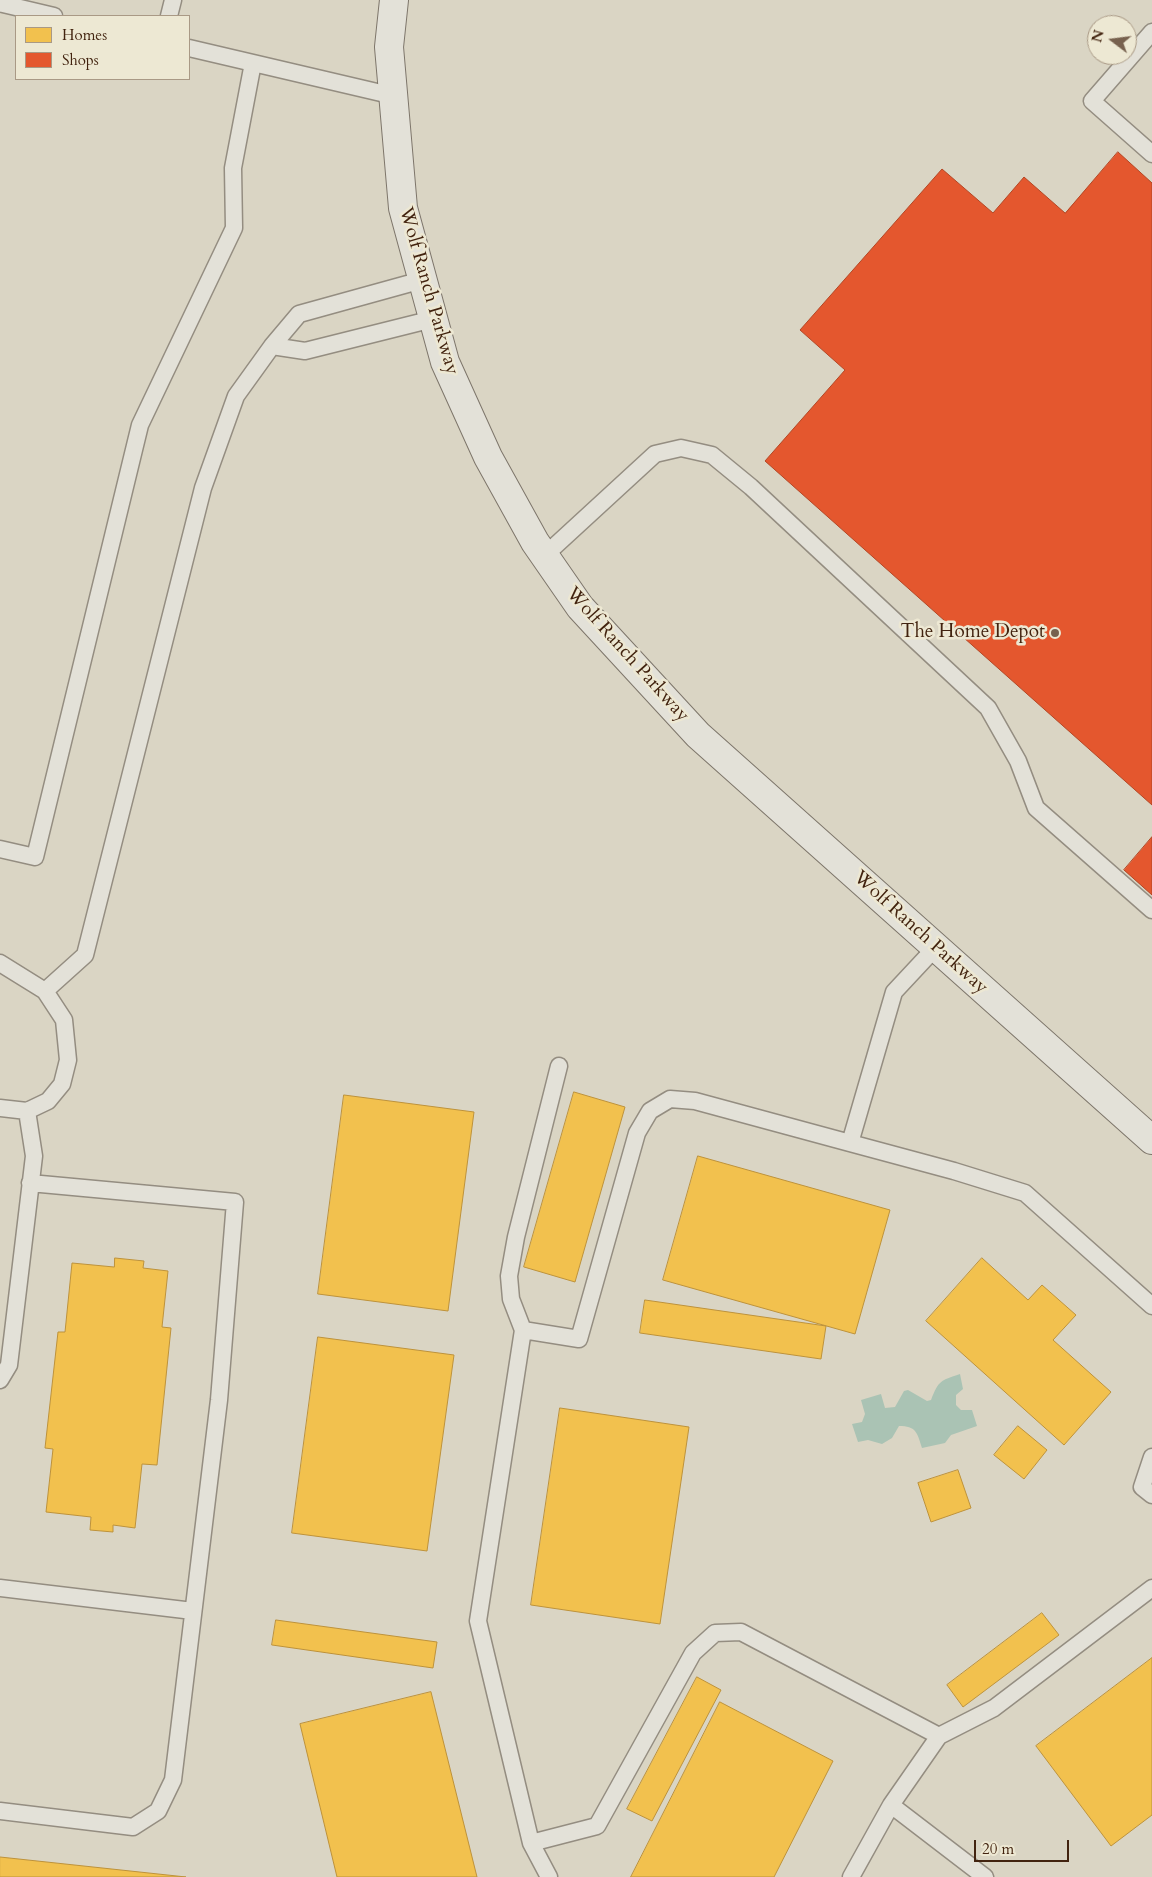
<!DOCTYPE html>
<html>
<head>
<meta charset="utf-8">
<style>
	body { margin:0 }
	#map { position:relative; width:1152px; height:1877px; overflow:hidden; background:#dad5c4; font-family:Cardo,serif }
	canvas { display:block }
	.legend { position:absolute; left:15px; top:15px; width:175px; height:65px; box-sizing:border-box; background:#ede8d3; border:1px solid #a99985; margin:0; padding:6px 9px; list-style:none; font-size:15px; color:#42230f }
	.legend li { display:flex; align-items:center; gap:10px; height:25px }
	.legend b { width:25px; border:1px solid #a99985 }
	.north { position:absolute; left:1087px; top:15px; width:50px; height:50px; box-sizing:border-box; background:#ede8d3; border:1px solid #a99985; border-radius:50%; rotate:285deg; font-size:14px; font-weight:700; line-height:20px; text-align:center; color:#42230f }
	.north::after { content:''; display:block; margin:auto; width:18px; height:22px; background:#77614e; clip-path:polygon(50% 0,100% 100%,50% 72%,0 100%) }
	.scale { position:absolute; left:974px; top:1840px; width:95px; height:22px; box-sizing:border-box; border:2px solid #42230f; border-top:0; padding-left:6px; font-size:15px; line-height:18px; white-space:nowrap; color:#42230f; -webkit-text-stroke:4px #ede8d3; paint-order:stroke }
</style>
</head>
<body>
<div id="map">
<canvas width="1152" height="1877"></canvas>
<ul class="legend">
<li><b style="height:14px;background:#f2c14e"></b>Homes</li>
<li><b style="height:14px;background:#e4572e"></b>Shops</li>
</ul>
<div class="north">N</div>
<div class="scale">20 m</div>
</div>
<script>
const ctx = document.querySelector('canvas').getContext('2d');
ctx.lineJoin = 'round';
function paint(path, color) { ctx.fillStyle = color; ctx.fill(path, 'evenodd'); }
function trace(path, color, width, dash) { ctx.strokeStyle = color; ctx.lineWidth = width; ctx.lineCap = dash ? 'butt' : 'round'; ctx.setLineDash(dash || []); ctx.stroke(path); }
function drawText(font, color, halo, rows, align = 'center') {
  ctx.font = font + ' Cardo,serif'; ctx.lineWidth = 5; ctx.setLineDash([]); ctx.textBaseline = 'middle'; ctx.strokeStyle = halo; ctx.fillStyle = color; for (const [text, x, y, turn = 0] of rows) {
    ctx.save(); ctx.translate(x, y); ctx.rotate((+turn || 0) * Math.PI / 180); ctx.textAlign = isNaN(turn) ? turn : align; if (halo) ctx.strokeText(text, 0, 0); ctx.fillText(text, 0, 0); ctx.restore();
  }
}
paint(new Path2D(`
	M960,1374L963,1389L956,1395V1405L961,1410H972L977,1426L951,1435L945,1443L922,1448C917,1432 916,1426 899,1426L892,1438L882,1444L868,1440L858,1442L852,1424L862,1422L865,1414L861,1400L881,1394L885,1408L895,1407L904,1391L908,1390L927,1401L931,1400C939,1380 940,1381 960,1374Z`), '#aac3b4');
const homes = new Path2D(`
	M574,1092L625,1107L575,1282L524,1267Z
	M344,1095L474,1112L448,1311L318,1294Z
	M698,1156L890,1210L855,1334L663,1280Z
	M115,1258L144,1261L143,1268L168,1271L162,1327L171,1328L157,1465L142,1464L135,1528L113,1525V1532L90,1530L91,1517L46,1512L53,1449L45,1448L58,1332H65L72,1263L114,1267Z
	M982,1258L1028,1300L1042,1285L1076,1315L1053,1340L1111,1392L1064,1445L926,1321Z
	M645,1300L826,1326L821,1359L640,1333Z
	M318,1337L454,1355L427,1551L292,1533Z
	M560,1408L689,1427L660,1624L531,1605Z
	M1018,1426L1047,1450L1024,1479L994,1455Z
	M958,1470L971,1508L931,1522L918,1483Z
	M1042,1613L1059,1635L963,1707L947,1685Z
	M276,1620L437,1642L433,1668L272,1645Z
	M1152,1658V1815L1111,1846L1036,1746Z
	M697,1677L721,1690L652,1821L627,1809Z
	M431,1692L477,1877H337L300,1724Z
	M720,1702L833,1761L774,1877H631Z
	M0,1857L186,1877H0Z`);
paint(homes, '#f2c14e');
trace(homes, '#bd923b', 1);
const shops = new Path2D(`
	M1118,152L1152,183V805L765,461L845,370L800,330L942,169L993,213L1024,177L1065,213Z
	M1152,837V895L1124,870Z`);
paint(shops, '#e4572e');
trace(shops, '#b34725', 1);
const lane = new Path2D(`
	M4,0L3,4L54,16
	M169,16L173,0
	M1152,32L1092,101L1152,154
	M189,48L394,96
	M272,346L305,351L433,319
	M544,556L655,454L681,448L712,455L751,487L988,708L1018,761L1036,808L1152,910
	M0,849L35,857L140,425L234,228L233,168L253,63
	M0,963L45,991L64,1020L68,1060L62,1084L48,1101L27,1111L0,1108
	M45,991L85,955L203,488L236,396L272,346L299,314L422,280
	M850,1143L954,1171L1025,1193L1152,1306
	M523,1330L511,1299L509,1276L516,1237L559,1066
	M0,1380L9,1365L34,1156L27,1111
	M1152,1457L1142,1487L1152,1495
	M0,1588L193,1611
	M891,1805L939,1736L994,1708L1152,1588
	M0,1811L133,1827L158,1811L173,1780L219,1400L235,1202L30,1183
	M531,1843L597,1826L693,1653L715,1633L741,1632L939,1736
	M549,1877L531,1843L478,1621L523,1330L579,1339L637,1133L650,1111L670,1099L695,1101L850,1143L894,992L936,947
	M851,1877L891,1805L985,1877`);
const secondary = new Path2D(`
	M394,0L389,47L403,208L445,362L488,457L535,542L580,607L698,735L1152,1140`);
trace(lane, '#948d81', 19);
trace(secondary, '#7d756a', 30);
trace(lane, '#e3e1d8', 16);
trace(secondary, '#e3e1d8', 28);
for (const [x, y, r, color] of [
	[1055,633,5,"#77614e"]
]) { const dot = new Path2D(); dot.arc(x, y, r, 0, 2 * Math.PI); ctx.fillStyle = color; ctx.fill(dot); trace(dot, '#ede8d3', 2); }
drawText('19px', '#42230f', '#ede8d3', [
	["Wolf Ranch Parkway",428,291,74],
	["Wolf Ranch Parkway",627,655,48],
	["Wolf Ranch Parkway",920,933,42]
]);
drawText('19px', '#42230f', '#ede8d3', [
	["The Home Depot",1045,633]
], 'right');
</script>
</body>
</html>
